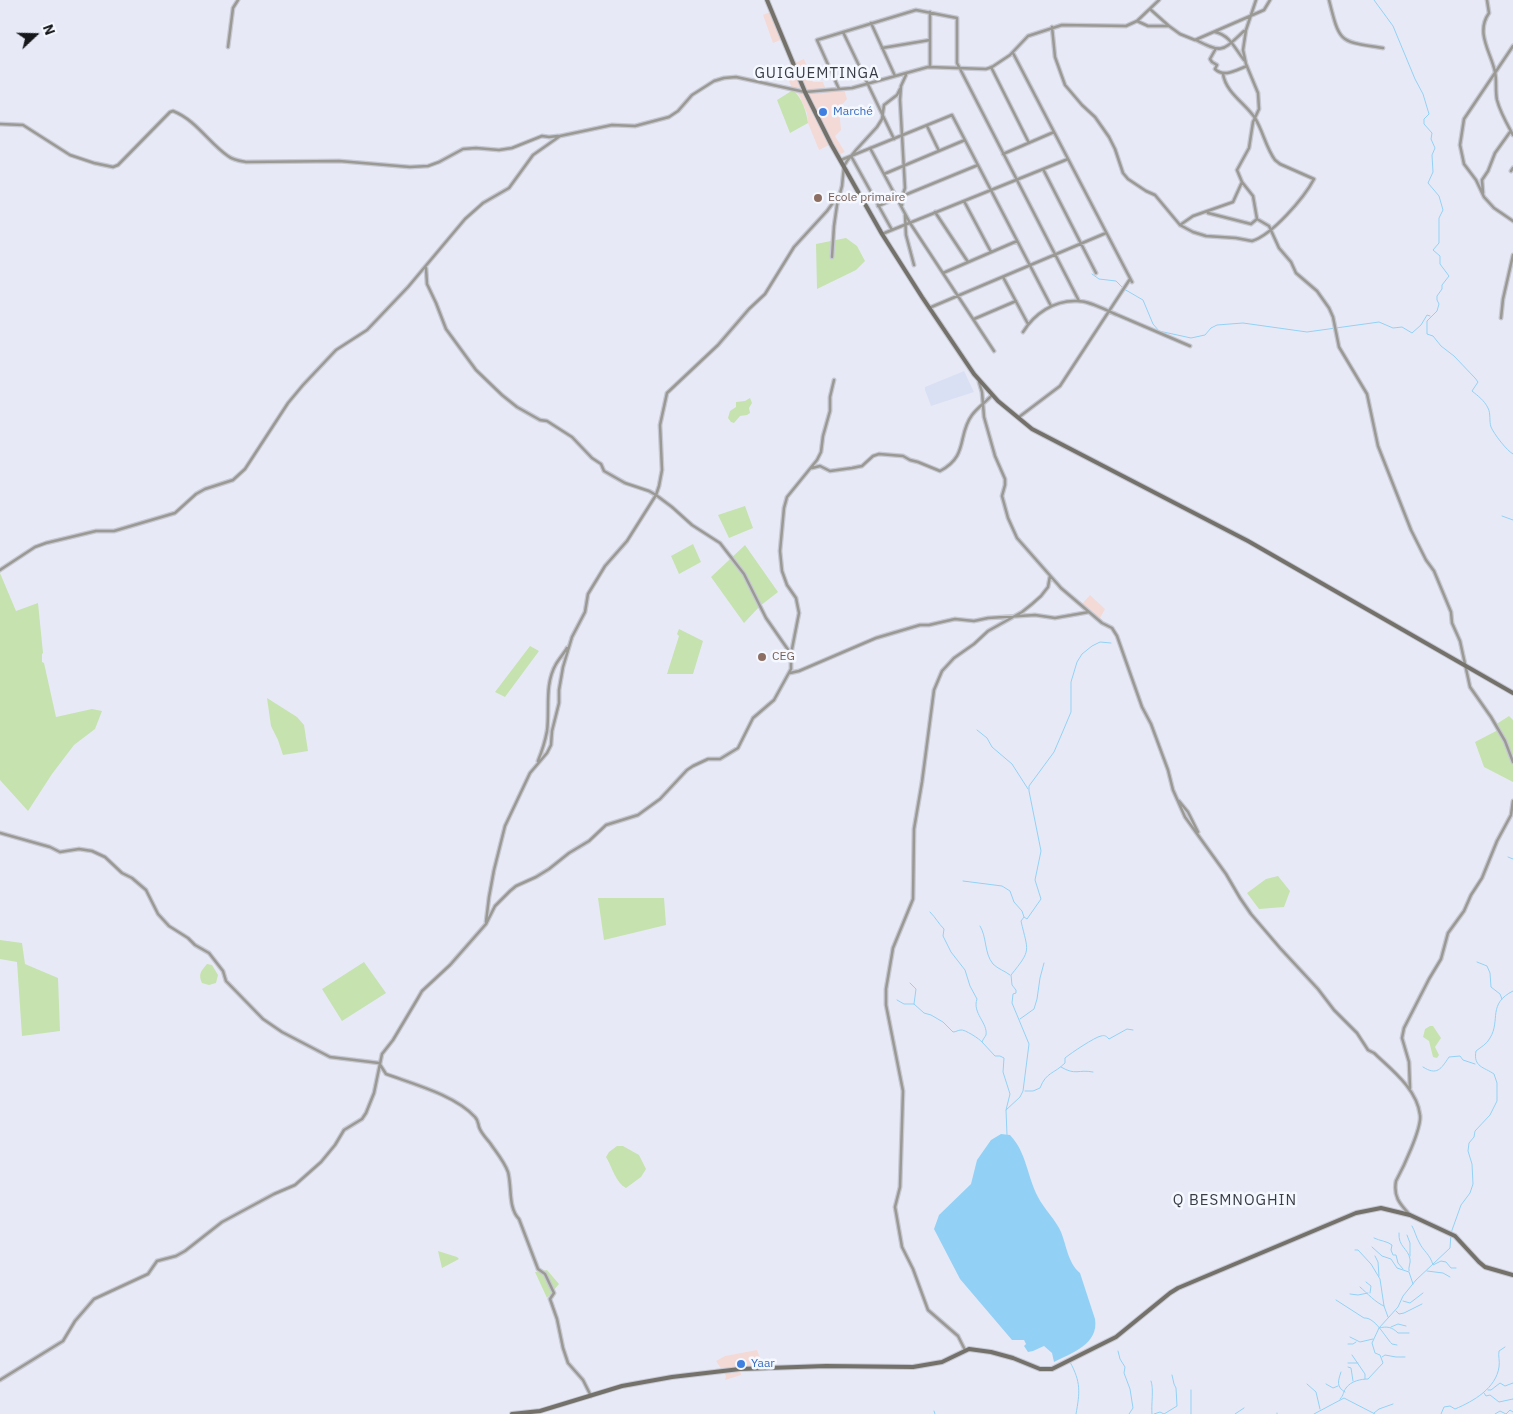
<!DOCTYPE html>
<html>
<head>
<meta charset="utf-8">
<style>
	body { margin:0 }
	#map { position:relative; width:1513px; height:1414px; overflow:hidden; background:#e7eaf6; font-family:"IBM Plex Sans",sans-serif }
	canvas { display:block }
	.north { position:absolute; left:10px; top:10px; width:50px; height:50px; -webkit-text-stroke:4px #f5f8ff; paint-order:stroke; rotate:69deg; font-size:14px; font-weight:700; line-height:20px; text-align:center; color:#16171b }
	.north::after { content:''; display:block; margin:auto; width:18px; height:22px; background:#16171b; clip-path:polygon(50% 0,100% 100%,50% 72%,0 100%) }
</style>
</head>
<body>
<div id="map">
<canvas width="1513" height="1414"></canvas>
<div class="north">N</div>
</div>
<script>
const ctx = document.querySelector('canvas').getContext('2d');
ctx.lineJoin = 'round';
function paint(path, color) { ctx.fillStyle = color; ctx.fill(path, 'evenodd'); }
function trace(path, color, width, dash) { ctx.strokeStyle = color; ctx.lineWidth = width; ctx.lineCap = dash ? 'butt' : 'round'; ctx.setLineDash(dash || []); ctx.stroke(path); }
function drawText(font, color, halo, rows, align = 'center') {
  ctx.font = font + ' "IBM Plex Sans",sans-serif'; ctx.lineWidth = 5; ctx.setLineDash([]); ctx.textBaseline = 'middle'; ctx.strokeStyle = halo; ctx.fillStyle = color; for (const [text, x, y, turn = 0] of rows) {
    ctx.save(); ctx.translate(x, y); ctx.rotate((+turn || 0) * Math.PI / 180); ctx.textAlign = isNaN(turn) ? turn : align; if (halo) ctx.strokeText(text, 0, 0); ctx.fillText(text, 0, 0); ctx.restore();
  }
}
paint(new Path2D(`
	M772,11L783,39L773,43L763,15Z
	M804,59L813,82H823L826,90L844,89L847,99L839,108L841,130L835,136L845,152L838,155L831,144L819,150L808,123L807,113L799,95L793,90L783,68Z
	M1090,595L1105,609L1099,620L1081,605Z
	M757,1350L764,1368L740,1369L741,1375L725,1380L726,1376L716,1361L725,1356Z`), '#f4dad6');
paint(new Path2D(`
	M964,371L974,392L931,406L925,390V387Z`), '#dae0f3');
paint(new Path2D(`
	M793,90C802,98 806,110 808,123L790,133L777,100Z
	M846,238L857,246L865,261L856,270L817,289L816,244Z
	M750,398L752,403L749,408L750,413L747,415L740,416L734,423L731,422L728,418L730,411L736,407V402L745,401Z
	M745,506L753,528L729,538L718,515Z
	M693,544L701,562L679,574L671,556Z
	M745,545L778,592L760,606L744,623L711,577Z
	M0,573L16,611L38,603L43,653L42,654V662L44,663L56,717L92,709L102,711L95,729L74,745L52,774L28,811L0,780Z
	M679,629L703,641L693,674H667L679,636L677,634Z
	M530,646L539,651L505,697L495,692Z
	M267,698L297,717L304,725L308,751L283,755L278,740L271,726Z
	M1509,716L1513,720V782L1484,767L1475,742L1498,730L1495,725Z
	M1278,876L1290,891L1284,907L1259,909L1247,893L1266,879Z
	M598,898H664L666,925L604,940Z
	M0,940L22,943L25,964L58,978L60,1031L22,1036L17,962L0,959Z
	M364,962L386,993L342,1021L322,989Z
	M207,964L212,965L218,975L216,983L209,985L202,983C198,974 201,971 207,964Z
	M1430,1026H1433L1441,1038L1435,1047L1439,1055L1437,1058L1433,1057L1429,1041L1423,1037L1425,1029Z
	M617,1146H623L639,1155L646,1169L641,1177L626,1188C616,1183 612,1167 606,1157L609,1152Z
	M438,1251L457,1257L459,1259L442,1268Z
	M547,1270L559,1284L547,1298L535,1272Z`), '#c6e2af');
paint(new Path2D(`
	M1001,1134L1010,1135C1027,1153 1027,1176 1038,1197C1044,1209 1056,1220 1061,1232C1067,1247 1068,1263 1080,1273L1095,1319C1099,1344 1072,1353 1054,1362L1052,1353L1044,1346L1033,1351L1028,1352L1024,1346L1026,1344L1024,1340H1012L960,1279L934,1229L939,1215L971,1184L977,1160L991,1140Z`), '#92d1f5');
trace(new Path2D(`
	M1374,0L1393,26L1415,79L1423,94L1429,114L1424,119V124L1432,133L1431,139L1435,148L1432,155L1433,172L1428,183L1439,196L1443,210L1439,218V243L1433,250L1440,256V264L1449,276L1442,285V289L1437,296V300L1439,304L1437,311L1427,321V334L1433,336L1441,346L1454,356L1475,378L1478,382L1472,391C1478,396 1484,400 1488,408C1491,414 1489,421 1491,427C1494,434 1507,451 1513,454
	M1092,274L1099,279L1116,281L1124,289L1143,300L1153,324L1159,331L1191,338L1205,335L1211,328L1217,325L1243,323L1307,332L1379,322L1393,328L1402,327L1412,333L1421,325L1427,315L1430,316
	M1502,516L1513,520
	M977,730L987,738L992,747L1012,764L1028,789
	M1508,857L1513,859
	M963,881L1002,886L1010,891L1014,902L1022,911L1024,917
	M930,912C936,918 938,923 944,929L943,936L951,952L965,970L970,986L977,999C972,1013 988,1023 986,1035C985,1037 983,1039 982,1042L995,1056H1000L1004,1058L1003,1072L1010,1094L1006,1110
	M980,926C987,937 984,953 993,964C998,969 1005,971 1010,975
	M1477,962L1487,966L1490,973L1491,987L1500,994L1502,999
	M910,983L916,989L914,1004
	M897,1000L904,1004H914L924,1013L931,1015L943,1022L953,1032C956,1032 958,1030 961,1030C964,1029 980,1039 982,1042
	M1020,1019L1034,1009L1037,999L1040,978L1044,963
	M1061,1067C1076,1076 1078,1069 1093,1072
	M1423,1067C1437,1076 1441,1069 1449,1057L1460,1056L1463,1060L1475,1064
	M1025,1091H1033L1040,1088C1046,1072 1054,1074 1065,1063V1058C1071,1053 1095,1037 1101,1036C1105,1035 1106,1036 1109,1039L1127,1029L1133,1030
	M1007,1135L1006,1110L1020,1097L1023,1091L1029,1044L1012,1003L1013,994L1016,993V990L1012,985L1011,975C1032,949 1028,952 1021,921L1024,917L1027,919L1041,899L1035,880L1041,851L1029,791V786L1054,752L1063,731L1071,712V682L1077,662L1082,654L1092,646L1100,642L1111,643
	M1412,1226C1415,1231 1416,1237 1419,1242C1423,1251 1430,1254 1433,1265L1441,1261L1446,1262L1451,1268H1456
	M1399,1233C1398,1247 1408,1248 1410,1259C1411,1263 1408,1267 1409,1271
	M1407,1235L1410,1243V1256
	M1374,1238C1380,1241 1387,1241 1392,1245L1391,1250L1393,1255H1396L1398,1263L1403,1269
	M1372,1247L1382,1256L1391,1259L1397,1268L1409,1272L1413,1284
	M1355,1250H1358L1371,1264L1380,1279L1384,1306L1388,1317
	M1375,1256L1378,1262L1379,1276
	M1427,1271L1443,1273L1450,1277
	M1366,1282L1371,1286L1370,1293
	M1360,1287C1367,1293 1376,1303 1384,1306
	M1350,1294L1358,1295L1368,1293
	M1336,1300L1364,1318C1375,1317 1385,1337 1392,1344L1397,1345
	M1403,1301L1410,1303L1423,1293
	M1396,1311L1399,1314L1404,1313L1422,1304
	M1391,1327L1398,1324L1406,1326
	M1379,1328C1387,1326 1392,1327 1398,1333H1409
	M1350,1337L1360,1342L1373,1339
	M1348,1344H1353L1356,1342
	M1118,1351L1120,1359L1125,1367L1124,1373L1130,1389L1133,1408L1129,1414
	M1352,1355L1365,1374V1379
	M1382,1357L1385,1355L1396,1357H1405
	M1070,1362C1081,1382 1080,1392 1076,1414
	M1348,1363H1358
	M1348,1367L1351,1368L1353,1381
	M1341,1372C1338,1381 1336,1387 1345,1392
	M1151,1381C1154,1388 1151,1405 1152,1414
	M1307,1384L1316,1392L1320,1409
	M1326,1384L1333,1388L1338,1386
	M1191,1390V1414
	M1488,1390H1491L1500,1383L1505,1386L1513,1383
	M1484,1393L1486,1396L1490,1395L1499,1402L1513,1399
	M1340,1399C1344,1395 1343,1392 1346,1388C1351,1381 1361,1379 1368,1379L1383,1363L1380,1355L1375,1353L1372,1343L1379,1328L1398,1307L1403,1296L1416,1280L1450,1248L1451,1233L1461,1205L1470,1193L1473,1184L1472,1164L1468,1151L1469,1143L1474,1137L1475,1131L1490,1115L1497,1101V1083L1494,1074C1484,1067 1473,1067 1476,1051C1481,1047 1487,1044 1490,1038C1501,1020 1487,1004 1513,991
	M934,1411L935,1414
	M1374,1413L1379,1409L1393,1404
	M1154,1414L1160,1412L1164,1414L1177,1406L1176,1388L1174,1384L1172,1375
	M1235,1414L1244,1408
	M1277,1414V1413
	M1314,1414L1344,1398L1375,1414
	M1441,1414L1444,1407L1450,1406L1455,1409C1474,1401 1496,1388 1499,1367C1500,1361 1498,1356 1499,1351L1505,1347
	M1495,1414L1500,1411L1506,1414L1510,1410L1513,1412`), '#92d1f5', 1);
const street = new Path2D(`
	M1256,0L1246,30L1243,50L1246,64L1258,93L1259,109L1253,122L1249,148L1237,170L1242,182L1253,196L1257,219L1269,226L1279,248L1291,262L1296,273L1317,291L1329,308L1333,317L1339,347L1367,394L1378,446L1411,530L1426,560L1434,571L1451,612L1452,623L1460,641L1470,687L1491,717L1505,741L1513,762
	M1329,0C1340,44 1339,41 1383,48
	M1487,0L1489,13C1475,33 1491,52 1495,72C1497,81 1495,91 1497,100C1500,112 1507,124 1513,135
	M1150,9L1169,26
	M930,12V67
	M1137,21L1148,26H1169L1180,34L1195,40L1264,10L1270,0
	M871,23L895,76
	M1052,27L1055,57L1065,85L1082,105L1095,117L1109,137L1115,149L1123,173L1128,179L1146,191L1155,195L1180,225L1193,232L1206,236L1236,238L1252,241C1272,235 1304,198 1314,179L1280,164L1275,160C1266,148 1263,131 1255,118C1245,103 1226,93 1223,74
	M843,32L894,139
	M1215,32C1230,35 1235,49 1244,60
	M1196,40C1223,54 1222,51 1244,31
	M1513,46L1464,119L1460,145L1464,164L1476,180L1484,197L1494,208L1513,221
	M228,47L233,8L238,0
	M882,48L930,40
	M1215,50L1210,59L1212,62L1217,65L1215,69C1224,78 1236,70 1247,66
	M1013,53L1132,282
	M991,67L1029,143
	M839,89L817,40L916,10L957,18V63L1079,301
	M0,124L23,125L70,155L94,163L113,167L118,165L170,112L173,111C196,120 209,143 228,156C233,160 240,161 246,162L339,161L410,167L428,166L439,162L463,149L476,148L499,150L512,148L542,136L549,137L558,136
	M927,126L939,151
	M870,148L910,223L994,351
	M1003,154L1054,132
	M851,156L892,230
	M841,160L952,115L1051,306
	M1043,169L1096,273
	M1511,171L1513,168
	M884,174L965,140
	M1483,193L1482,180L1488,171L1495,153L1510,132
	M964,201L991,252
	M902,205V197L905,188L900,100L901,86L906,75
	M878,206L978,165
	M935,212L968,262
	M1208,213L1251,224L1257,219
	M905,215L906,235L914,265
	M1180,225L1193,216L1233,202L1242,182
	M882,234L1068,159
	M832,257L834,226L837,205L842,186L844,166L847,161L856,150L877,127L882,119L884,105L897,95L900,89
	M426,268L427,284L436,303L446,329L476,370L502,395L517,407L540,420L547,421L572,437L592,458L601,464L604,471L625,483L649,491L656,495L672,507L692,525L720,543L744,574L766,618L791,654
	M943,273L1017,241
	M1003,277L1028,324
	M929,308L1106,233
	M1501,318L1503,299L1513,255
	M974,319L1016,301
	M1023,332C1034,314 1054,300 1077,301C1091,301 1107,311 1120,316C1143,326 1167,336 1190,346
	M979,382L982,392L984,417L995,456L1005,479V485L1002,496L1008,518L1017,538L1061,588L1102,623L1112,628L1117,636L1142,707L1151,724L1168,770L1173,790L1185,817L1226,874L1240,898L1251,914L1280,948L1318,989L1334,1010L1357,1033L1368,1050L1374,1053C1392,1070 1417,1089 1420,1115C1422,1128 1403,1168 1396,1181C1393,1197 1400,1204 1410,1215
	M1019,417L1060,386L1130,279
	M812,468L820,466L830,471L852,468L862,466L873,456L879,454L903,456L910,460L918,462L940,471C969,456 957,435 972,415C978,407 986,402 992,395
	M0,570L35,547L46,543L96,531H114L175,513L196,494L205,489L233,480L245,469L288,403L303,385L336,350L367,330L408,287L465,219L483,203L509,188L533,155L560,136L612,125L635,126L669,117L678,111L692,95L714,81L724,78L736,77L805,92L852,88L928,67L986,69L992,67L1010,55L1028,36L1062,25L1126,26L1137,21L1159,0
	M790,673L799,671L876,638L920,625H929L955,619L974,621L988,618L1035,615L1055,618L1089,612
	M538,761C542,751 545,742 547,731C550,709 544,685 556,664C559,659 564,653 567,648
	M1179,801L1188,812L1198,832
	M0,833L50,847L60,852L79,849L92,851L105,857L122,873L132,878L146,890L158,914L169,926L188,938L195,945L209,953L223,971L226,981L263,1019L282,1032L330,1057L379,1063L386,1074C413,1084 455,1095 475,1117C478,1120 478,1123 479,1127C481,1133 486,1138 490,1143C496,1152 504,1161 508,1172C512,1187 508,1208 519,1219L538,1269L545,1274L554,1293L550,1299L557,1319L563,1348L568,1363L583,1380L591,1396
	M486,922L489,897L494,870L505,826L530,773L547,753L551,745L552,731L559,703V690L563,667L572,637L585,612L588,594L605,566L627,541L656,495L659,486L662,470L660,425L667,393L718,345L749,309L765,294L794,247L827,211L840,193
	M1410,1088L1409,1062L1402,1038L1404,1028L1429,979L1441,959L1448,933L1464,911L1471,895L1482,878L1497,841L1511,815L1513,801
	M965,1350L958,1336L928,1310L913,1269L902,1247L895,1207L900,1187L903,1091L886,1005V989L893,948L913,899L914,829L922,782L934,690L942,671L954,658L974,644L988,631L1022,612L1032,604L1041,596L1048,587L1050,576
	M0,1380L63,1341L75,1321L94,1299L148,1274L157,1261L176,1256L185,1251L222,1222L274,1194L295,1185L321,1162L335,1145L344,1130L362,1119L366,1113L374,1093L382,1054L393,1040L418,998L422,991L450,965L486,924L495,906L510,891L516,886L536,877L549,869L569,853L589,841L606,825L638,815L660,799L687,770L693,766L708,759H720L738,748L753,718L774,700L791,669V654L799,613L796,598L787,585L782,571L780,551L784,508L787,497L817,460L821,452L823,436L830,411V397L834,380`);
const secondary = new Path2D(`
	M767,0L805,92L831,144L882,234L922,297L974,374L998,401L1032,429L1248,541L1513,693
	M512,1414L540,1411L622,1386L672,1377L740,1369L826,1366L913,1367L942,1362L969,1349L991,1352L1013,1358L1040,1369H1052L1116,1337L1170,1293L1178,1288L1356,1213L1381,1208L1410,1215L1455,1236L1479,1262L1485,1267L1513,1275`);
trace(street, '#c6c8d3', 5);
trace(secondary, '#c6c8d3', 6);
trace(street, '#9b9994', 2.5);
trace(secondary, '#74716a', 4);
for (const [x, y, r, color] of [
	[823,112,5,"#3f7fe0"],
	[818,198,5,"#8d6e63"],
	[762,657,5,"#8d6e63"],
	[741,1364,5,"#3f7fe0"]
]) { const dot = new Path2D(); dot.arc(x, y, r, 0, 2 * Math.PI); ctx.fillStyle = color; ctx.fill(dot); trace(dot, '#f5f8ff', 2); }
drawText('12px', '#366cbe', '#f5f8ff', [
	["Marché",833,112],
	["Yaar",751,1364]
], 'left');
drawText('12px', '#785e54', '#f5f8ff', [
	["Ecole primaire",828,198],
	["CEG",772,657]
], 'left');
ctx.letterSpacing = '1px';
drawText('15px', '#393c45', '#f5f8ff', [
	["GUIGUEMTINGA",817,74],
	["Q BESMNOGHIN",1235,1201]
]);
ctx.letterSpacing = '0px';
</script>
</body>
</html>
